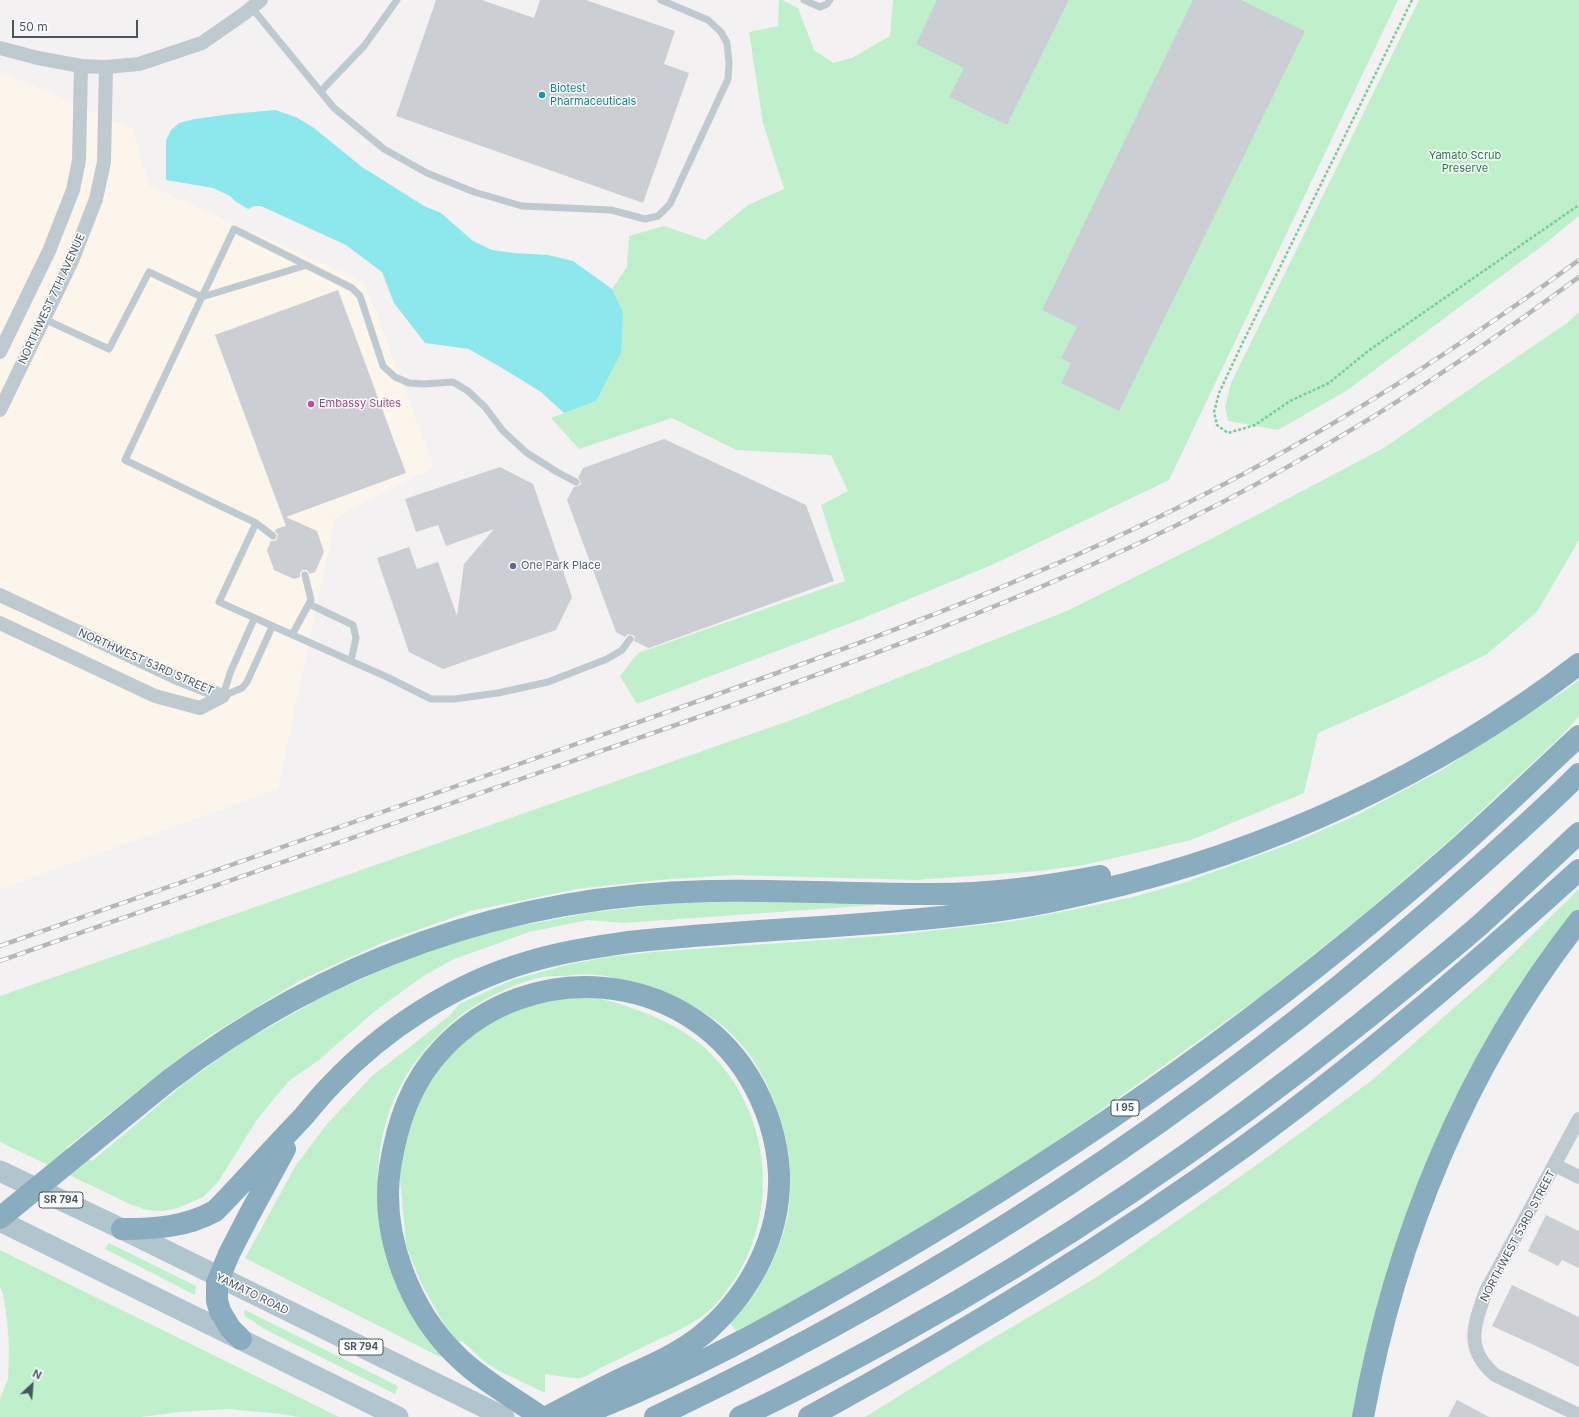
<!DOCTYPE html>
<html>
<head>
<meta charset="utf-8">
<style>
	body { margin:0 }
	#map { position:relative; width:1579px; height:1417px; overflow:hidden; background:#f3f1f1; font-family:Inter,sans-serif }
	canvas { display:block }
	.north { position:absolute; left:12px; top:1365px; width:40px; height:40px; -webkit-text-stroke:3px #fff; paint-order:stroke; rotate:26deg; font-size:11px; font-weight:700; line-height:16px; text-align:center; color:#48575f }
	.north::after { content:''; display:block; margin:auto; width:14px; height:18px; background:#48575f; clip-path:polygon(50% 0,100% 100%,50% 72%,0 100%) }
	.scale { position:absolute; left:12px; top:20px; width:126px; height:18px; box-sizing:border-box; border:2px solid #48575f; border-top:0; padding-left:5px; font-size:12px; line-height:14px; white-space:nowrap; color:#48575f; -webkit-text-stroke:3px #fff; paint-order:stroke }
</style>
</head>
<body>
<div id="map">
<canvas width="1579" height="1417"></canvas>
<div class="north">N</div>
<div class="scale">50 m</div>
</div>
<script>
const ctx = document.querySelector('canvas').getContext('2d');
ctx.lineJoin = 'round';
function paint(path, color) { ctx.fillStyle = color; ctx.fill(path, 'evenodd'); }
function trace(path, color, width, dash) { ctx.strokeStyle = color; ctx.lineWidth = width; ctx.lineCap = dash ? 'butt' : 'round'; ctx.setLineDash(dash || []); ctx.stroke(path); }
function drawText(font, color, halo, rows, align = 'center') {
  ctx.font = font + ' Inter,sans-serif'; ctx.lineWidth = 3; ctx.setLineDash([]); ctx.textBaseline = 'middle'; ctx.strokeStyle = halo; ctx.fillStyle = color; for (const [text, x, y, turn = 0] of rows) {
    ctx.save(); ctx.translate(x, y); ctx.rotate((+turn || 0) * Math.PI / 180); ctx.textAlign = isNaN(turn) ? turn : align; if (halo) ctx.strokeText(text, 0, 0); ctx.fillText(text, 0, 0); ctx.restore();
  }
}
paint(new Path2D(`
	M0,71L132,129L150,186L364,282L434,467L335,518L278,789L0,889Z`), '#fcf5eb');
paint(new Path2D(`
	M779,0H782L798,8L814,50L833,63L852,58L890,36L893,0H1398L1169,480L994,564L856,621L637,704L620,676L638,653L845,581L821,505L848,491L831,455L736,450L672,418L579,449L551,418L596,401L623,312L612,289L627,267L629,236L664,226L705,240L748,205L784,189L763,123L749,32L778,26Z
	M1419,0H1579V216L1542,246L1346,391L1278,430L1228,421L1225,407L1231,383Z
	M1579,312V540L1537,612L1487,654L1402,696L1318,733L1304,793L1191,840L1084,865L1038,871L916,880L733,875L658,880L577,889L471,911L384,942L299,981L209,1036L160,1073L66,1148L92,1161L185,1083L241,1043L328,994L425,951L503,929L588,913L681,902H761L847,900L875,901L876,905L624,923L588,920L529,932L452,960L422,977L375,1011L319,1060L289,1081L258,1118L218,1182L203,1197L178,1208L163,1211L147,1210L132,1205L0,1142V996L797,718L1069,610L1207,541L1382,449L1567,323Z
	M1579,680V717L1555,742L1451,839L1369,910L1264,994L1034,1158L832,1282L736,1331L730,1323C738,1313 749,1303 756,1292C770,1270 783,1241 788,1214C798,1158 778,1089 742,1045C711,1009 667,990 621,980C613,978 605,975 597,975C585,974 574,975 562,976C556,976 548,976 542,977C515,983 483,999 461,1015C448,1025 436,1037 425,1050C384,1097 370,1161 382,1222C385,1236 394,1251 400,1263C415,1293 429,1323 443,1354L440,1357L245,1258L296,1165L327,1124L372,1076L434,1028L451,1014L459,1004L512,980L566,965L607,957L653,952L893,935L1008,922L1076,909L1133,897L1186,882L1295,842L1359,814L1440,771L1570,687Z
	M1579,889V911L1433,1155L1357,1417H865L983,1344L1097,1277L1258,1164L1371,1081L1488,978Z
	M580,995C619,1001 668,1018 699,1043C775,1106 784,1222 722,1297C703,1322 672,1333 645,1346C629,1354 613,1362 598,1369C593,1372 587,1376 581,1378C574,1379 553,1375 545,1374V1393L499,1371L485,1362L462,1341L457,1343L445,1326L421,1283L406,1245L400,1178L402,1153L414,1113L424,1091L435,1074L451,1055L469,1038L498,1017L538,1002Z
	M109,1243L196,1286L195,1295L105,1249Z
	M0,1250L339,1417H298L282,1414L227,1409L179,1412L141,1417H0V1399L8,1379L9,1347L7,1320L3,1294L0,1287Z
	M245,1310L396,1385L398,1387L395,1394L266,1330L245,1316L244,1313Z`), '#c0f0cb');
paint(new Path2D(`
	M275,110L296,117L314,128L362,167L424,206L441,213L473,241L492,250L514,253L548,255L573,261L612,289L623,312L621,353L596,401L564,413L541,392L507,371L469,349L425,343L394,303L382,272L346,245L261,206H254L248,209L235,201L230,196L213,188L166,180V140L171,130L179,123L195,119L231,114Z`), '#8de8ed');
paint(new Path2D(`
	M436,0H482L534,18L540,0H586L675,31L664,64L689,73L643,203L396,116Z
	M937,0H1069L1007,125L949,97L964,68L916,44Z
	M1193,0H1241L1305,31L1119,411L1061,383L1071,363L1061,358L1077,327L1042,310Z
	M338,290L406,473L286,517L317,531L324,552L315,572L310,574L307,570H303L300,573V577L294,579L274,570L267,550L271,541H275L277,539L278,534L275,532L276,529L286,526L215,335Z
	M664,439L806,505L834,581L649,648L634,641L635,637L633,635L628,634L625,637L616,632L567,500L574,487L578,486L581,484L580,480L578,478L583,468Z
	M500,467L533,484L572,597L556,630L443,669L409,652L377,558L409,547L417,569L438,562L457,616L464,564L494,529L446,546L438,525L416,532L405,499Z
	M1546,1215L1579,1231V1268L1562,1260L1558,1266L1528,1251Z
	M1512,1285L1579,1317V1367L1549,1352L1492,1326Z
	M1457,1400L1489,1417H1448Z`), '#cbcfd3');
trace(new Path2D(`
	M1412,0L1242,344L1219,393L1214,412L1217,425L1228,433L1255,425L1290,401L1329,383L1368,351L1579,205`), '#77ce96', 2.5, [3, 2]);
trace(new Path2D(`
	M804,0L820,7L827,4L830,0
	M252,8L334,108L384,149L427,173L474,192L522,206L611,210L645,219L658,216L670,204L728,79L729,63L727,43L721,32L708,20L661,0
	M321,91L364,46L397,0
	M44,319L109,349L149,272L202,297L307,265
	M576,482L557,472L527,453L503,431L485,407L468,391L453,382L424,384L409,383L395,377L383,366L360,296L352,288L234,229L125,460L256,523L219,602L389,678L431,699H454L498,693L548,682L607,659L622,650L630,639
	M256,523L273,536
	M309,604L353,625L356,638L351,661
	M292,635L311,600L305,575
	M223,696L242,688L247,682L272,627
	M223,696L230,673L254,619`), '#bfcad0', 7);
trace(new Path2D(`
	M0,48L38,58L81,66L106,67L139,64L202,43L245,13L261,0
	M0,352L49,251L73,190L79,160L81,66
	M0,410L72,261L96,199L104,162L106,67
	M0,595L177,678L223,696
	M0,623L155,696L200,708L223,696
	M1579,1119L1486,1291C1474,1325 1464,1349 1495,1375L1579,1415
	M1555,1165L1579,1177`), '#bfcad0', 14);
trace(new Path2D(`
	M0,1171L122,1229L504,1417
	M0,1221L398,1417`), '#b1c5cf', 21);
trace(new Path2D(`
	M0,1218L168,1081C326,960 510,895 709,891C784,889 859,895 934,894C990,894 1045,887 1100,876
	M122,1229C155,1229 186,1227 215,1211C227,1199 239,1186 250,1174C268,1154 286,1135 304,1116C313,1105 322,1094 332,1084C384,1029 455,983 528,962C561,952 595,947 629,942C750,929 872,927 993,911C1026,907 1059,900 1092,892C1268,852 1436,774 1579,664
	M241,1339L230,1328L220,1311L217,1301V1283L229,1254L248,1217L285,1149
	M541,1417C514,1398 483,1381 459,1358C410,1312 380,1235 390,1168C397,1123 411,1081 443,1048C529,957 683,969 749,1077C767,1107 777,1138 779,1173C781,1233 753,1289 709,1329C684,1352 651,1365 621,1379C596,1391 572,1404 547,1417
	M575,1417C682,1377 783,1320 881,1263C1084,1145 1277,1008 1453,853C1496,815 1537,775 1579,736
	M655,1417C936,1285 1198,1111 1432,908C1482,864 1532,821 1579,774
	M740,1417C793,1393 845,1364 896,1336C1060,1246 1215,1140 1361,1023C1402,990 1442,958 1481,924C1514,894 1547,863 1579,833
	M809,1417C960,1335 1105,1247 1245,1146C1362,1061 1472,967 1579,870
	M1363,1417C1395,1238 1466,1065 1579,921`), '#89acbf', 22);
const rail = new Path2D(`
	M0,946C200,876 399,806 599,736C790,669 982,603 1165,514C1311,443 1448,356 1579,260
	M0,961C186,896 372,831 558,766C765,694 975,623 1173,527C1315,458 1452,371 1579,277`);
trace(rail, '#b3b7bb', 4.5);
trace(rail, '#fff', 3, [9]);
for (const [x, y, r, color] of [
	[542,95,4,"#0f9aa8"],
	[311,404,4,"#d1479c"],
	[513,566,4,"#5c6f8a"]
]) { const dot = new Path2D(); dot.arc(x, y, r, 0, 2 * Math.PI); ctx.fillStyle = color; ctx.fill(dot); trace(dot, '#fff', 1.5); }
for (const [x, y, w] of [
	[1125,1108,28],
	[61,1200,44],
	[361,1347,44]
]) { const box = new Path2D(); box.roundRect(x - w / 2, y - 8, w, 16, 3); ctx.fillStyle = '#fff'; ctx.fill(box); trace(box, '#48575f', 1); }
drawText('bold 10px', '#48575f', null, [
	["I 95",1125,1108],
	["SR 794",61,1200],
	["SR 794",361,1347]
]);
drawText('11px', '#0d838f', '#fff', [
	["Biotest",550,89],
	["Pharmaceuticals",550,102]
], 'left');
drawText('11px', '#17823c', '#fff', [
	["Yamato Scrub",1465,156],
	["Preserve",1465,169]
]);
drawText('11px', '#48575f', '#fff', [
	["NORTHWEST 7TH AVENUE",52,299,-65],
	["NORTHWEST 53RD STREET",146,662,24],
	["NORTHWEST 53RD STREET",1518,1236,-62],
	["YAMATO ROAD",252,1294,26]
]);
drawText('11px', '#b23c85', '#fff', [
	["Embassy Suites",319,404]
], 'left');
drawText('11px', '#4e5e75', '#fff', [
	["One Park Place",521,566]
], 'left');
</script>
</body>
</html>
